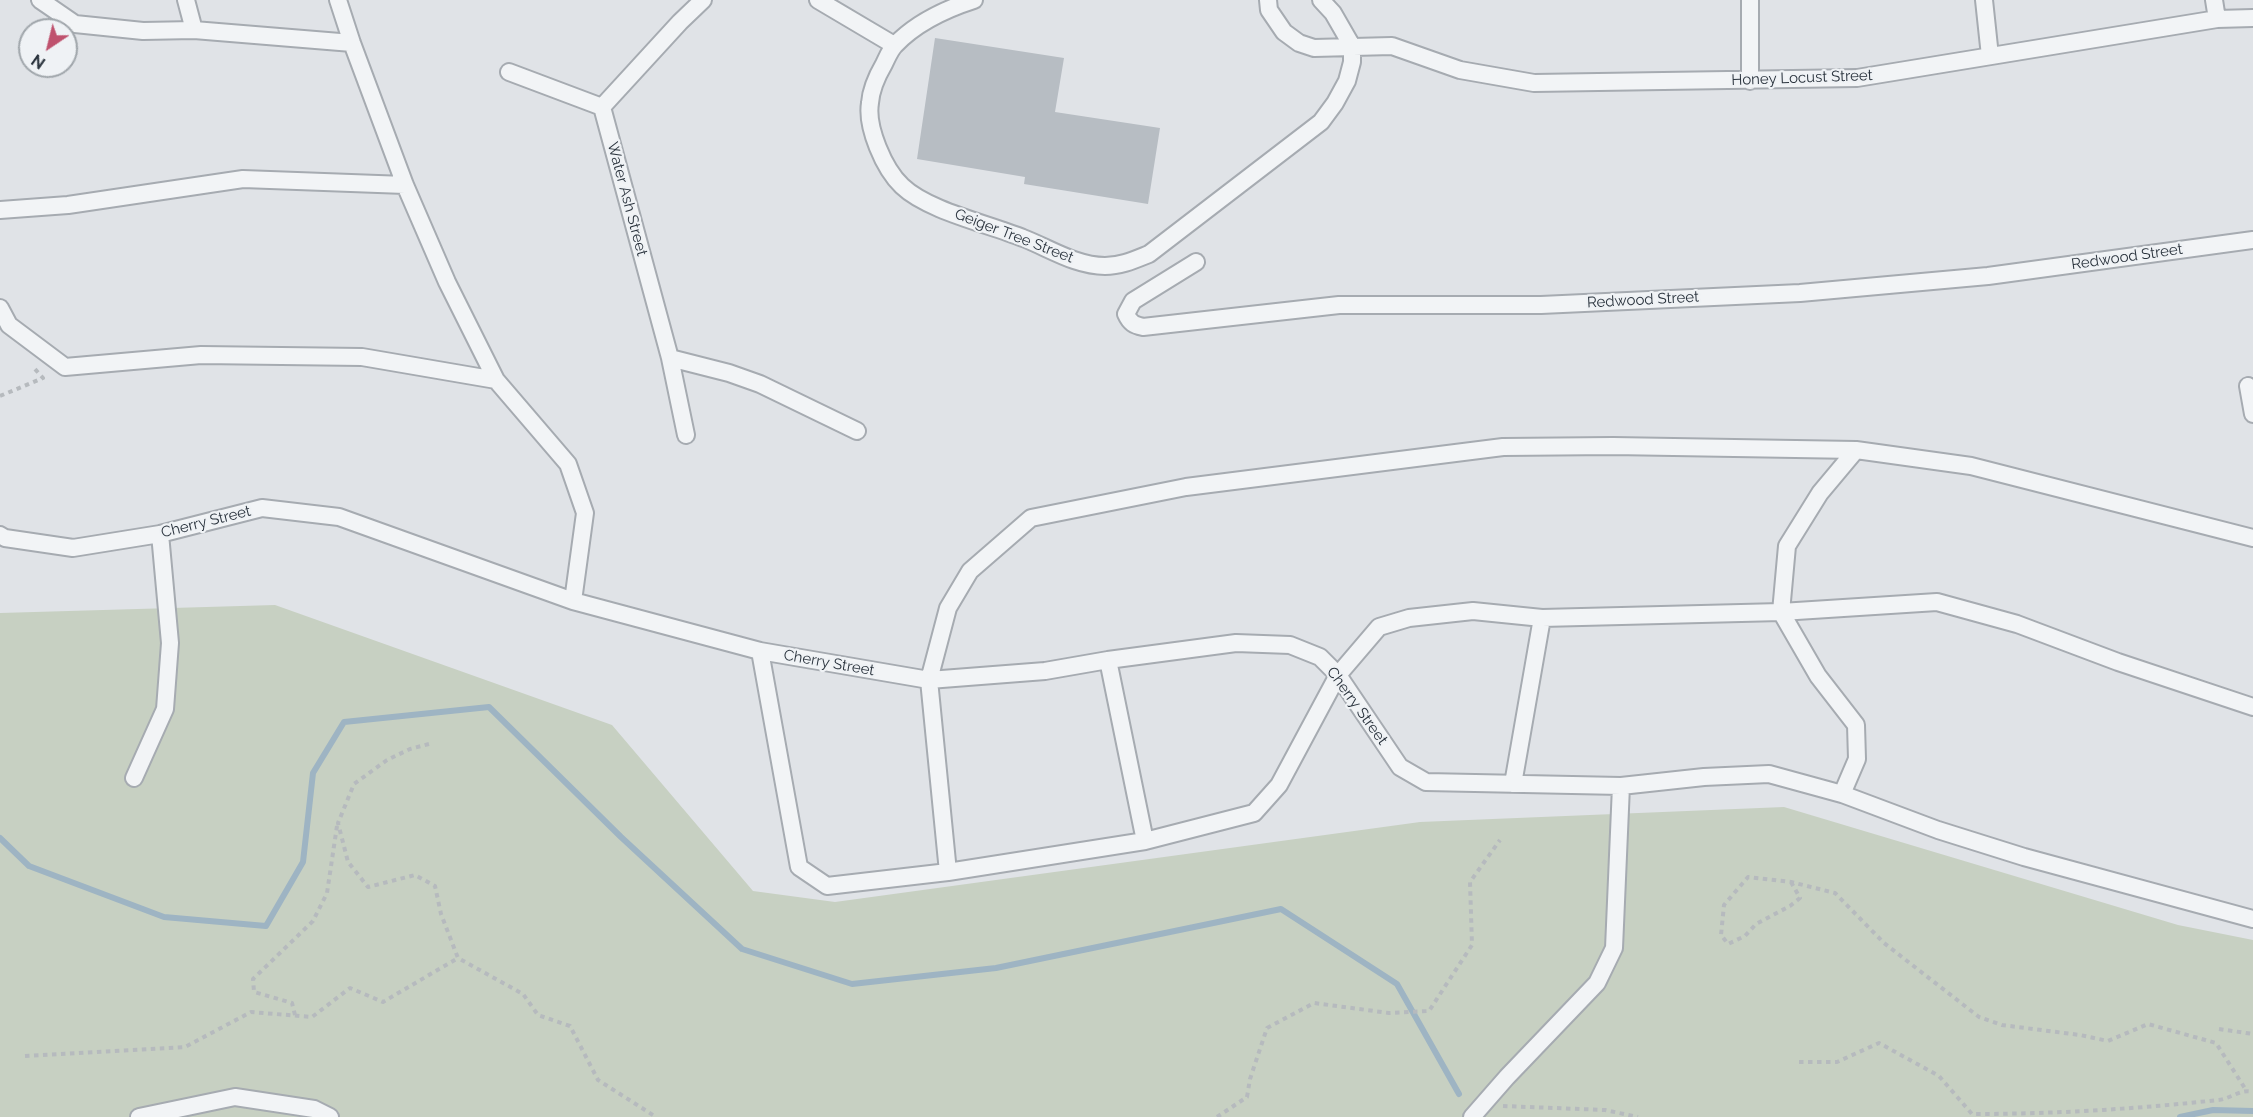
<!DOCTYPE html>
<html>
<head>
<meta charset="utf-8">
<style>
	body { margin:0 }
	#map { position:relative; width:2253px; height:1117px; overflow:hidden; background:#e0e3e7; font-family:Raleway,sans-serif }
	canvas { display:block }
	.north { position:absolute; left:18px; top:18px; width:60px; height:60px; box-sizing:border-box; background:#eff2f5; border:2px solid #a0a6ab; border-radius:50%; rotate:215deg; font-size:16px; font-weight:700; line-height:24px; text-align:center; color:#2a333d }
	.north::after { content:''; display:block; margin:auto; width:21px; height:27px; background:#bf526e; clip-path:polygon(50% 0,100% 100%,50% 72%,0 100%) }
</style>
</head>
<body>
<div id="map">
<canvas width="2253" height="1117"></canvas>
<div class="north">N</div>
</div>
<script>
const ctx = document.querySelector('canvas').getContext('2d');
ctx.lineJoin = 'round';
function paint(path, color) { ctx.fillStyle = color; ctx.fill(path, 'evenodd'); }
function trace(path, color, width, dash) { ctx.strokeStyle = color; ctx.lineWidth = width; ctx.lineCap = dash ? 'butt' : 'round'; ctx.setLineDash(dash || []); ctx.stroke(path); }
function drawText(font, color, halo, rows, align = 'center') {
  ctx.font = font + ' Raleway,sans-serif'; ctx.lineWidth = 4.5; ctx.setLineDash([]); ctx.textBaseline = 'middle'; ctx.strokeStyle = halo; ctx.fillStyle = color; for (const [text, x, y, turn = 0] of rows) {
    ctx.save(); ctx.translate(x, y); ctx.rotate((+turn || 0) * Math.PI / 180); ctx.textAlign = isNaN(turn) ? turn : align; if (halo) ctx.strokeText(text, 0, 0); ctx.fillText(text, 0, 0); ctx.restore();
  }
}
paint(new Path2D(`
	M275,605L612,725L753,891L835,902L1420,822L1784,807L2178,925L2253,940V1117H0V613Z`), '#c7d0c2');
trace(new Path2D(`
	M0,838L29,866L164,917L266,926L303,862L313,773L344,722L489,707L621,837L742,949L852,984L996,968L1281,909L1397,984L1459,1094
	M2180,1117L2213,1110L2253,1111`), '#9eb4c3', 6);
paint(new Path2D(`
	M935,38L1064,58L1055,112L1160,128L1148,204L1024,184L1025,177L917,159Z`), '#b7bdc3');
const street = new Path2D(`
	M40,0L75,24L143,31L194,30L352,43
	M186,0L194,30
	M338,0L352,43L405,185L447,282L496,380L568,464L585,513L573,601
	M818,0L894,45
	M974,0C946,9 916,23 895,45C890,50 887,58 884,64C877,76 871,89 870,103C866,127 884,169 902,186C928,211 989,224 1023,238C1049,248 1076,266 1105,266C1121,266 1134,260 1149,254L1321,122L1335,103L1347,81L1352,62V46L1333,13L1321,0
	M1268,0L1269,10L1284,32L1299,43L1314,48L1392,46L1460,70L1534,83L1857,78L2217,19L2253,18
	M1750,0V81
	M1984,0L1990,56
	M2214,0L2217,19
	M509,72L602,107
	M602,107L670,358L686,435
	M602,107L680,22L703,0
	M0,210L68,205L243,179L405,185
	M1196,262L1133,301L1126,314C1130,323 1134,325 1143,327L1339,305H1541L1800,293L1988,276L2253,240
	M0,308L9,325L65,367L201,355L362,357L496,380
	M670,358L729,373L760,384L857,431
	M2248,386L2253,414
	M0,535L5,538L73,548L160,534L262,508L339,517L573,601L760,651L929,680L1045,671L1108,660L1236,643L1290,645L1320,657L1338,675L1400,767L1426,782L1621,786L1704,777L1769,774L1842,794L1938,830L2024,857L2253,919
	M760,651L799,867L827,886L948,872L1145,841L1254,813L1279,785L1338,675L1379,627L1409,618L1473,611L1542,618L1781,612L1937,602L2017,624L2118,662L2253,707
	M1108,660L1145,841
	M134,778L165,709L170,643L160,534
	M1513,784L1542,618
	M1842,794L1857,759L1856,725L1818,676L1781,612L1787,546L1820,493L1856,450
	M948,872L929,680L948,608L970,571L1031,518L1186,487L1503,447L1613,446L1856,450L1971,466L2253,538
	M139,1117L235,1097L314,1109L330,1117
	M1472,1117L1507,1077L1597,983L1614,948L1621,786`);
trace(street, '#a6abb1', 20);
trace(new Path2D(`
	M0,396L43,378L34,368
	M429,744L410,749L387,760L354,784L338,823L348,862L368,887L415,875L435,886L441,914L458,958L523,994L538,1015L570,1026L598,1080L656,1117
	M1791,882L1800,898L1790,906L1756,924L1745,936L1728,944L1721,935L1724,905L1748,877L1791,882L1835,893L1884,943L1979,1017L2002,1025L2080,1035L2108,1041L2148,1024L2216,1043L2246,1090
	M295,1015L292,1003L254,992L253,979L313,921L327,893L337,826
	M2219,1029L2253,1034
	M25,1056L185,1047L251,1012L312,1017L350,988L383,1002L458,958
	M1799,1062H1837L1879,1043L1939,1076L1972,1114C2055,1114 2136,1109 2218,1100C2231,1099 2241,1088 2253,1092
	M1503,1106L1605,1110L1638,1117
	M1217,1117L1247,1097L1250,1079L1267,1028L1314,1003L1389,1013L1429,1011L1472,945L1470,882L1500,840`), '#b6babe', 4, [4.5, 4.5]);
trace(street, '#f2f4f6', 16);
drawText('15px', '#2a333d', '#eff2f5', [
	["Honey Locust Street",1802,78,-2],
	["Water Ash Street",627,199,75],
	["Geiger Tree Street",1014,236,21],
	["Redwood Street",2127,257,-8],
	["Redwood Street",1643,300,-3],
	["Cherry Street",206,522,-14],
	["Cherry Street",829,663,10],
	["Cherry Street",1357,706,54]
]);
</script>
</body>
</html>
